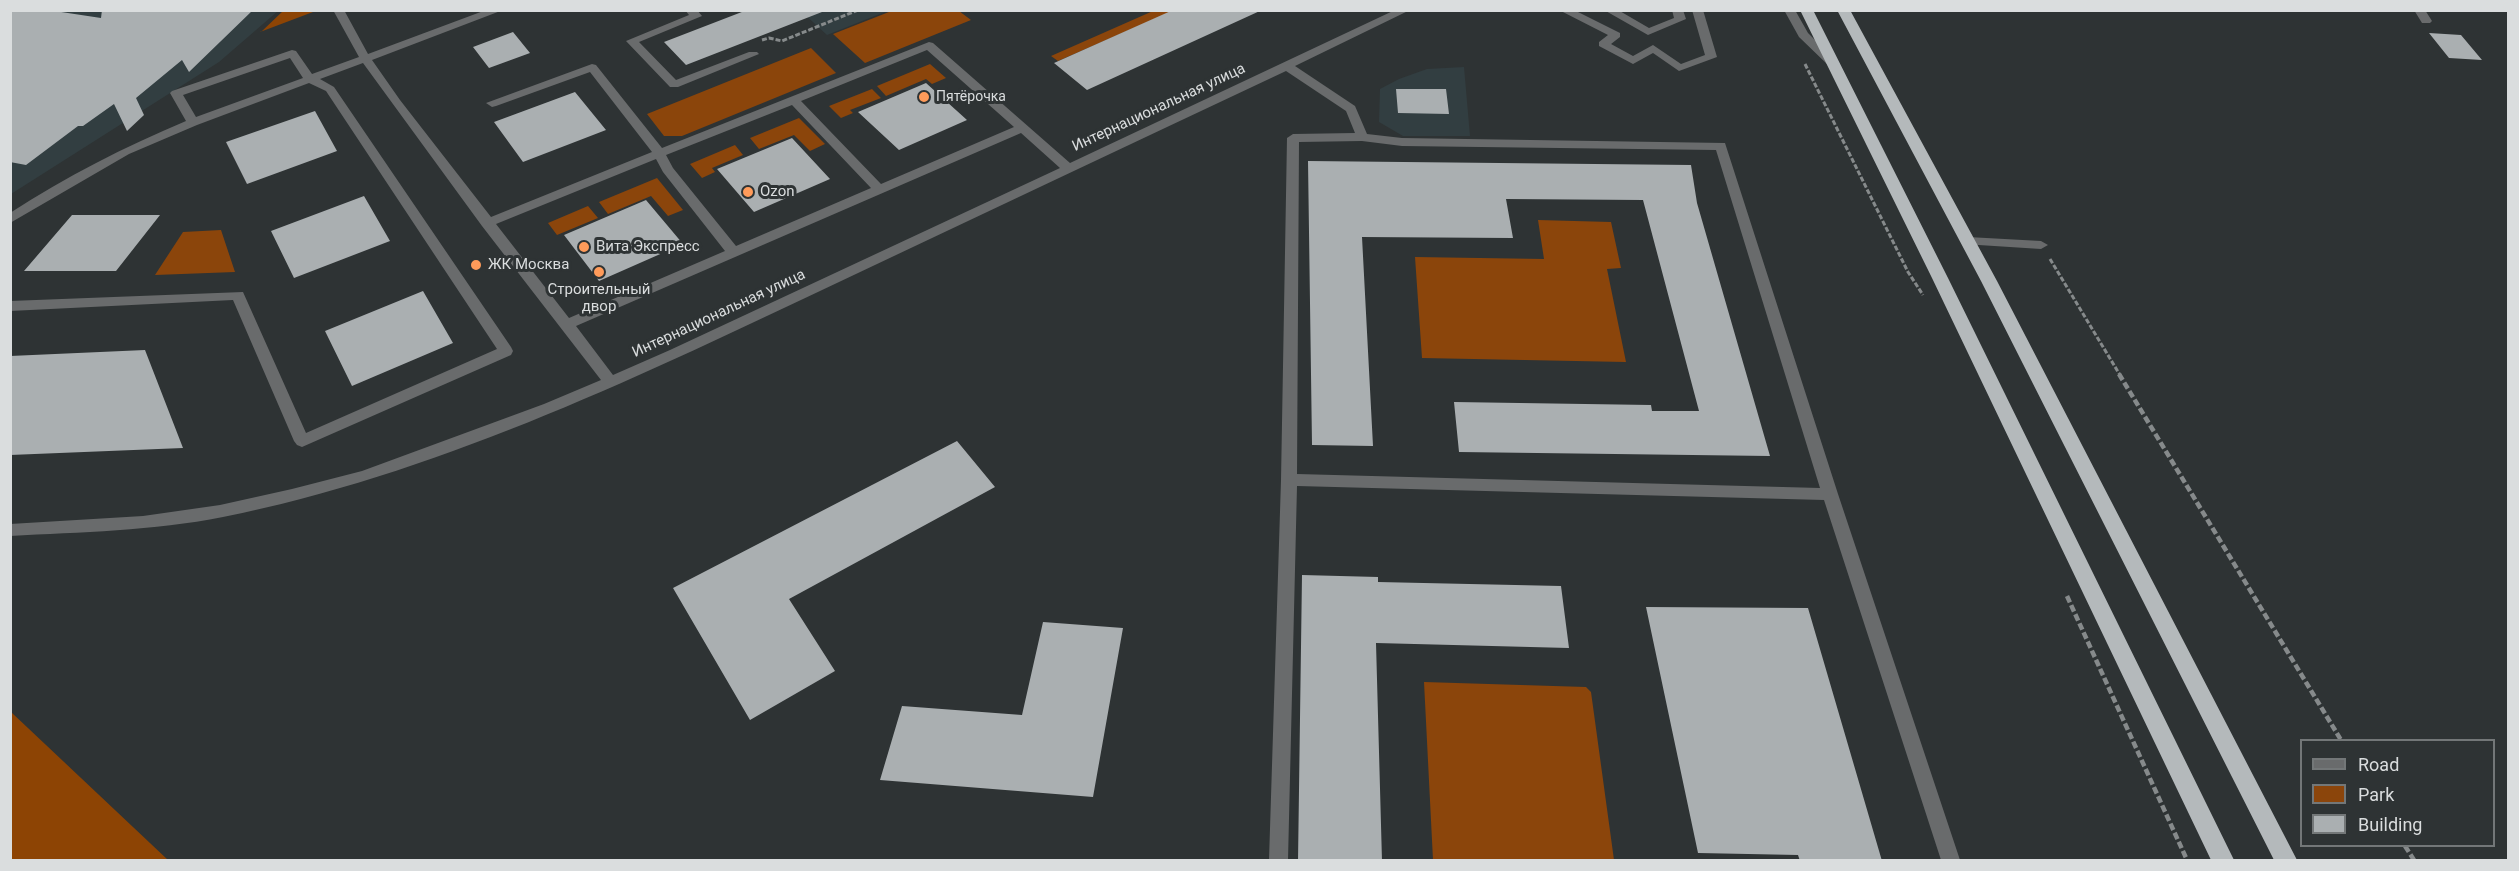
<!DOCTYPE html>
<html>
<head>
<meta charset="utf-8">
<style>
	body { margin:0 }
	#map { position:relative; width:2519px; height:871px; overflow:hidden; background:#2e3334; font-family:Roboto,sans-serif }
	canvas { display:block }
	.frame { position:absolute; inset:0; border:12px solid #daddde; pointer-events:none }
	.legend { position:absolute; left:2300px; top:739px; width:195px; height:108px; box-sizing:border-box; background:#2e3334; border:2px solid #737778; margin:0; padding:8px 10px; list-style:none; font-size:18px; color:#daddde }
	.legend li { display:flex; align-items:center; gap:12px; height:30px }
	.legend b { width:30px; border:2px solid #737778 }
</style>
</head>
<body>
<div id="map">
<canvas width="2519" height="871"></canvas>
<div class="frame"></div>
<ul class="legend">
<li><b style="height:8px;background:#696b6c"></b>Road</li>
<li><b style="height:16px;background:#8b450b"></b>Park</li>
<li><b style="height:16px;background:#aaafb1"></b>Building</li>
</ul>
</div>
<script>
const ctx = document.querySelector('canvas').getContext('2d');
ctx.lineJoin = 'round';
function paint(path, color) { ctx.fillStyle = color; ctx.fill(path, 'evenodd'); }
function trace(path, color, width, dash) { ctx.strokeStyle = color; ctx.lineWidth = width; ctx.lineCap = dash ? 'butt' : 'round'; ctx.setLineDash(dash || []); ctx.stroke(path); }
function drawText(font, color, halo, rows, align = 'center') {
  ctx.font = font + ' Roboto,sans-serif'; ctx.lineWidth = 6; ctx.setLineDash([]); ctx.textBaseline = 'middle'; ctx.strokeStyle = halo; ctx.fillStyle = color; for (const [text, x, y, turn = 0] of rows) {
    ctx.save(); ctx.translate(x, y); ctx.rotate((+turn || 0) * Math.PI / 180); ctx.textAlign = isNaN(turn) ? turn : align; if (halo) ctx.strokeText(text, 0, 0); ctx.fillText(text, 0, 0); ctx.restore();
  }
}
paint(new Path2D(`
	M11,11H278L219,62L11,194Z
	M801,11H887L827,35Z
	M1464,67L1470,136H1403L1379,122L1380,89L1399,79L1427,69Z`), '#323e41');
paint(new Path2D(`
	M894,10L959,11L971,20L865,63L833,34Z
	M1153,11H1173L1058,61L1051,56Z
	M811,48L836,73L682,136H664L647,114Z
	M930,64L946,78L932,84L926,79L886,96L877,86Z
	M872,89L881,98L850,110L853,113L841,118L829,106Z
	M799,118L825,144L810,151L794,135L759,149L750,138Z
	M735,145L743,155L712,168L715,172L702,178L690,164Z
	M657,178L683,210L668,216L651,196L608,214L599,202Z
	M588,206L598,218L557,235L548,223Z
	M1538,220L1611,222L1621,268L1607,269L1626,362L1422,358L1415,257L1544,259Z
	M221,230L235,272L155,275L183,232Z
	M1424,682L1586,687L1591,692L1614,860H1433Z`), '#8b450b');
paint(new Path2D(`
	M283,11L313,12L260,32H261Z
	M10,712H11L168,860H11Z`), '#8d4404');
paint(new Path2D(`
	M10,10H48L101,18L102,10H253L189,72L182,60L136,98L144,115L127,131L114,104L83,126H78L26,165L10,162Z
	M747,10L822,12L686,65L664,42Z
	M1173,10H1262L1087,90L1054,63Z
	M513,32L530,53L489,68L473,47Z
	M2429,33L2461,35L2482,60L2449,58Z
	M926,83L967,120L899,150L858,112Z
	M1396,89H1446L1449,114L1398,113Z
	M575,92L606,130L523,162L494,122Z
	M315,111L337,151L247,184L226,142Z
	M792,138L830,179L754,212L717,169Z
	M1308,161L1691,165L1697,203L1770,456L1459,452L1454,402L1651,405L1652,411H1699L1643,200L1506,199L1513,238L1362,237L1373,446L1312,445Z
	M364,196L390,241L294,278L271,231Z
	M646,200L683,244L599,281L564,235Z
	M72,215H160L116,271H24Z
	M423,291L453,343L352,386L325,331Z
	M145,350L183,448L10,455V356Z
	M957,441L995,487L789,599L835,671L750,720L673,588Z
	M1302,575L1378,577V582L1561,586L1569,648L1376,643L1382,861H1298Z
	M1646,607L1808,608L1882,861H1800L1798,855L1698,853Z
	M1043,622L1123,628L1093,797L880,780L902,706L1022,715Z`), '#aaafb1');
trace(new Path2D(`
	M762,40L769,38L782,41L858,10
	M1805,64L1908,272L1923,295
	M2050,259L2120,375`), '#868a8b', 3, [5, 2]);
trace(new Path2D(`
	M2119,374L2341,740
	M2067,596L2187,860
	M2405,846L2414,860`), '#868a8b', 4.5, [7, 3]);
paint(new Path2D(`
	M333,10H344L368,54L486,10H503L372,60L400,100L491,217L652,152L590,72L496,106L492,107L486,103L592,64L596,65L662,148L929,42L933,43L1070,163L1395,10H1410L1295,66L1355,106L1367,134L1402,138L1725,143L1838,494L1960,860H1941L1824,500L1297,486L1288,860H1269L1281,480L1287,138L1293,134L1355,133L1346,111L1286,71C1130,144 975,218 820,291C628,382 432,475 223,517C153,531 81,532 10,536V524L143,516L220,505L292,489L362,471L544,404L601,380L482,226L363,63L320,79L334,87L511,347L513,351L511,355L302,447L297,445L294,441L233,300L10,311V301L243,292L306,433L497,349L326,91L309,83L197,125L129,154L10,223V213C67,176 124,147 186,121L170,93L172,91L292,50L296,51L312,74L359,57ZM927,50L1014,127L881,184L801,101ZM290,58L303,78L196,117L183,95ZM792,105L871,188L736,246L673,168L666,155ZM1021,133L1060,168L670,350L613,375L576,326ZM1362,141L1402,146L1716,150L1820,488L1297,474L1299,142ZM656,159L663,172L725,251L569,318L496,224Z
	M685,10H697L702,16L639,42L676,80L749,52H757L759,54L678,87H670L626,41L689,15Z
	M1559,10H1574L1620,33V37L1611,44L1633,56L1653,45L1681,64L1705,55L1692,10H1703L1717,57L1679,71L1653,53L1633,64L1599,46V42L1608,35Z
	M1604,10H1618L1649,28L1674,18L1672,10H1683L1686,19L1648,35Z
	M1784,10H1795L1808,33L1836,61V65H1828L1799,37Z
	M2414,10H2425L2432,21L2430,23H2422Z
	M1968,237L2041,241L2048,245L2041,249L1963,244L1961,241L1963,238Z`), '#696b6c');
paint(new Path2D(`
	M1800,10H1813L1948,278L2234,860H2211L1932,278Z
	M1837,10H1850L1997,281L2297,860H2274L1981,281Z`), '#b4b9bb');
for (const [x, y, r, color] of [
	[924,97,6,"#ff9b5a"],
	[748,192,6,"#ff9b5a"],
	[584,247,6,"#ff9b5a"],
	[476,265,6,"#ff9b5a"],
	[599,272,6,"#ff9b5a"]
]) { const dot = new Path2D(); dot.arc(x, y, r, 0, 2 * Math.PI); ctx.fillStyle = color; ctx.fill(dot); trace(dot, '#2e3334', 2); }
drawText('14px', '#daddde', '#2e3334', [
	["Пятёрочка",936,97]
], 'left');
drawText('15px', '#daddde', '#2e3334', [
	["Интернациональная улица",1159,108,-25],
	["Интернациональная улица",719,314,-25]
]);
drawText('15px', '#daddde', '#2e3334', [
	["Ozon",760,192],
	["Вита Экспресс",596,247],
	["ЖК Москва",488,265],
	["Строительный",599,290,"center"],
	["двор",599,307,"center"]
], 'left');
</script>
</body>
</html>
